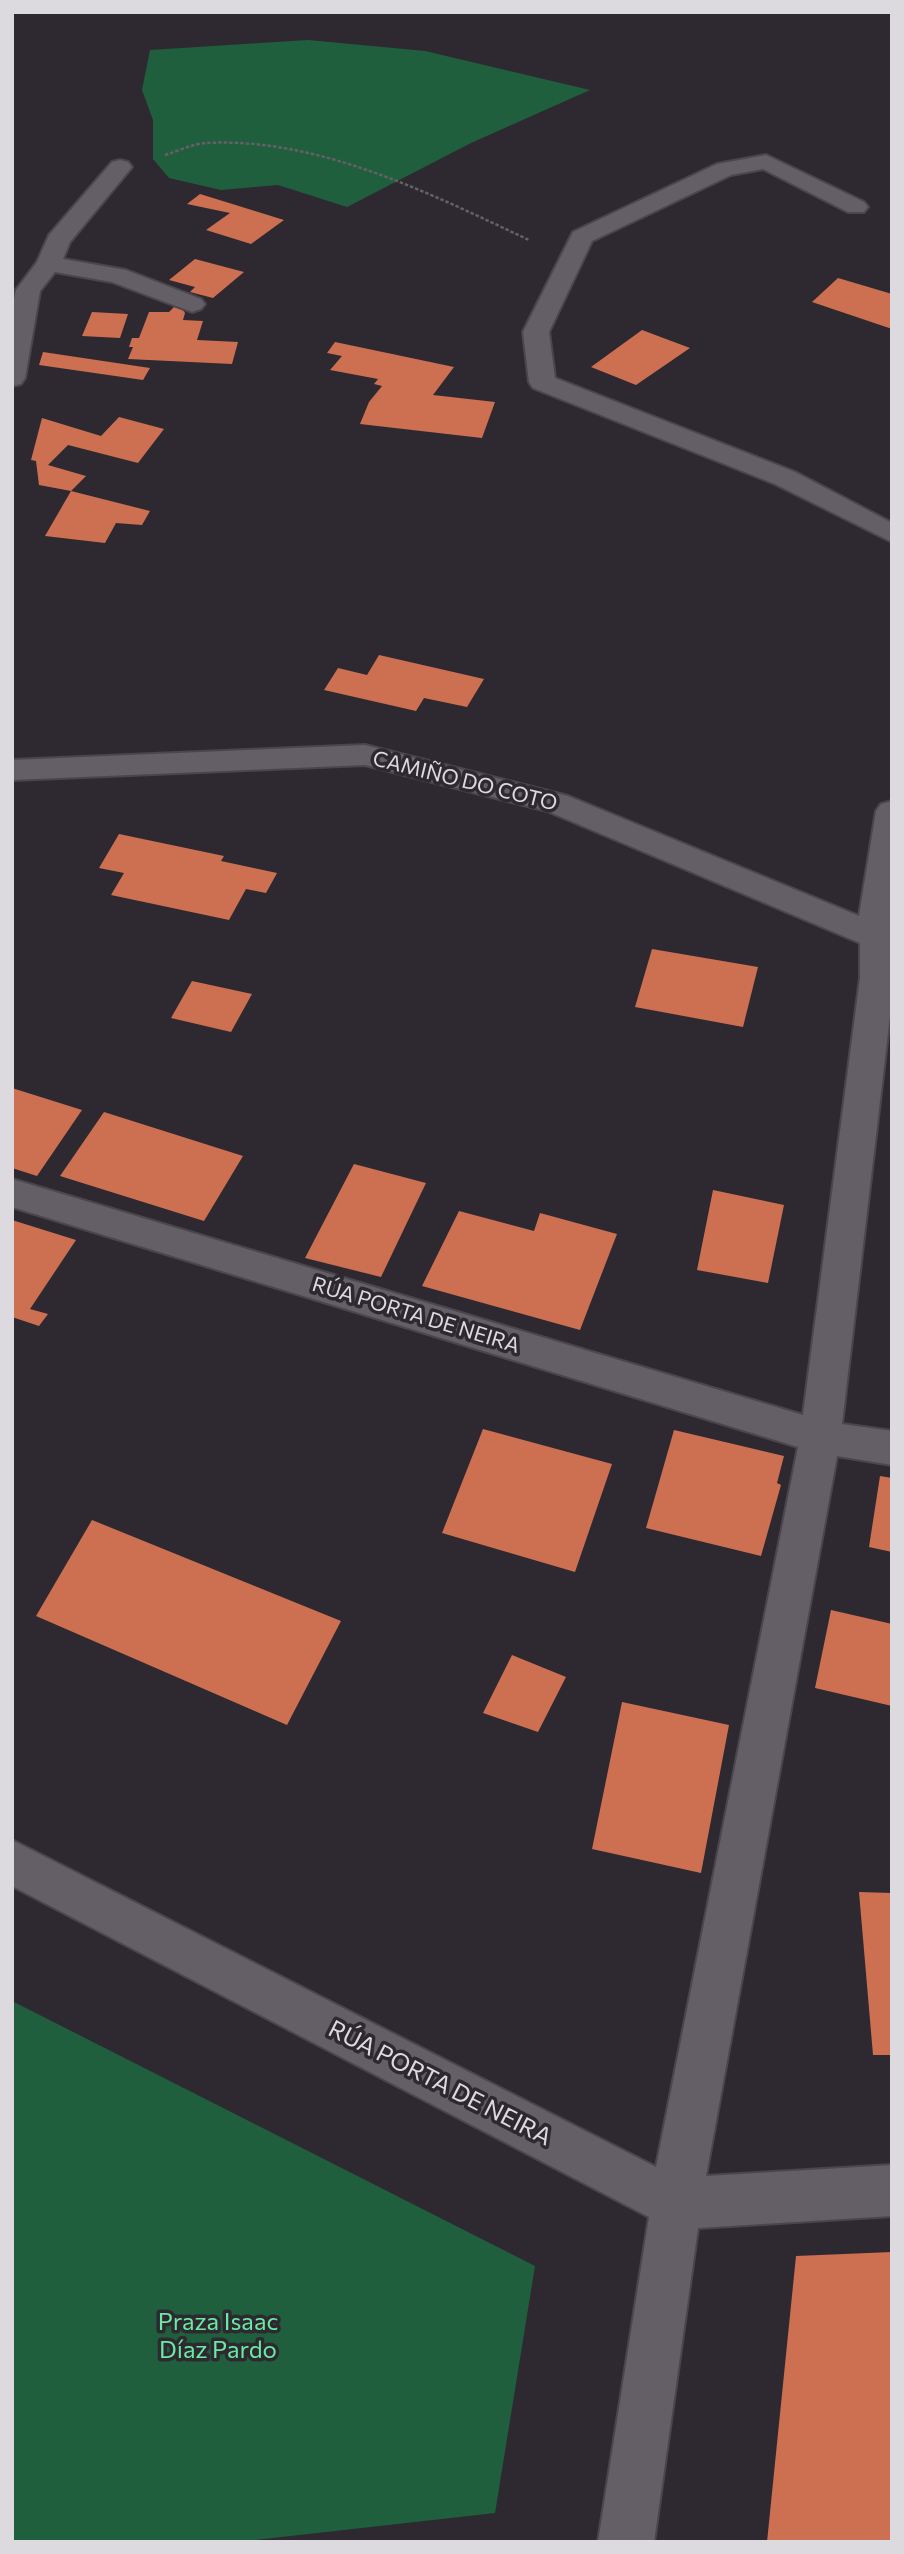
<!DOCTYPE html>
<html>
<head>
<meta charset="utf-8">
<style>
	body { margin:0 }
	#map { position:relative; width:904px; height:2554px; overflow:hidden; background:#2e2931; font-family:Commissioner,sans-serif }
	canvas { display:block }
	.frame { position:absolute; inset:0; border:14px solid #dddadf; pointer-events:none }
</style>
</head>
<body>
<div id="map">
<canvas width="904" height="2554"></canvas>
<div class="frame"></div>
</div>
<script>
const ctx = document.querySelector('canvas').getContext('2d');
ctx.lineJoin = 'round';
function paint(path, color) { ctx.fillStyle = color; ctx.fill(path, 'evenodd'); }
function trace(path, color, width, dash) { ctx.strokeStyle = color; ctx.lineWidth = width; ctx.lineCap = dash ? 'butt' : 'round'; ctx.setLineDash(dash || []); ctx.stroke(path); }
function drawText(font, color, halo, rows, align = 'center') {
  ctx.font = font + ' Commissioner,sans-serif'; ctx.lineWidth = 7; ctx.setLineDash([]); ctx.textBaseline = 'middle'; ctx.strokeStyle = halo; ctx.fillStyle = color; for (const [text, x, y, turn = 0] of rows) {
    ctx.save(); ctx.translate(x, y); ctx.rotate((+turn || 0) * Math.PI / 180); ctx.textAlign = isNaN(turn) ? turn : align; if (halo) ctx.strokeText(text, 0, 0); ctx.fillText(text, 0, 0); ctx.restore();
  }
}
paint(new Path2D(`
	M308,40L425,51L590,90L471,143L347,207L278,185L221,190L169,178L153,159V120L142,90L150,50Z
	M12,2001L535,2266L495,2513L237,2542H12Z`), '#205f3d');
paint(new Path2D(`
	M200,194L284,220L251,244L206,230L230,213L187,204Z
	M195,259L244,272L213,298L190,292L195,287L169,280Z
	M838,278L892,294V329L812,302Z
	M178,303L185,313L183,320L203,321L197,340L238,342L232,364L128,359L133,347H129L132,338H139L149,312H169Z
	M92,312L128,314L120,338L82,336Z
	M642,330L690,348L636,385L591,367Z
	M335,342L454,367L433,395L495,402L482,438L360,424L369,402L382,386L374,384L378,379L330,370L342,356L327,353Z
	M43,352L150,368L143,380L39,365Z
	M119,417L164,429L138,463L68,445L48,465L86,476L71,491L39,485L36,461L31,460L42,418L101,436Z
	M71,491L150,511L142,525L116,523L105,543L45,536Z
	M379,655L484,679L467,707L424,698L416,711L324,690L338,668L367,675Z
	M119,834L224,856L221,861L277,873L266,893L246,889L229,920L111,895L124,873L99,868Z
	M652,949L758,967L743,1027L635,1007Z
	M192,981L252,994L231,1032L171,1018Z
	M12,1088L82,1110L37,1176L12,1168Z
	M104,1112L243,1156L204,1221L60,1176Z
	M354,1164L426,1183L381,1277L305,1258Z
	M713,1190L784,1205L768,1283L697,1270Z
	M459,1211L534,1231L540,1213L617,1234L580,1330L422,1286Z
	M12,1220L76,1240L30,1309L48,1314L39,1326L12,1317Z
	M483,1429L612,1464L575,1572L442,1533Z
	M674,1430L784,1456L777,1483L781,1485L761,1556L646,1528Z
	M880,1476L892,1478V1552L869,1547Z
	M92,1520L341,1621L287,1725L36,1616Z
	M831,1610L892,1624V1706L815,1688Z
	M512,1655L566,1677L538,1732L483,1713Z
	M622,1702L729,1725L701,1873L592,1849Z
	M859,1892L892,1893V2055H873Z
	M892,2252V2542H767L796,2256Z`), '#cc7051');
const minor = new Path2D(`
	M766,155L864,202L868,207L864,212H848L763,169L731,175L592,241L549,332L555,378L795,472L892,523V542L775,484L533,388L529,382L523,332L573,232L717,164Z
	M120,160L128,162L132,167L70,242L63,259L126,270L201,299L205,304L201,309L192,312L112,282L55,272L40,291L25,378L21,384L12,386V307L16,290L37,262L49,235L112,162Z
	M365,745L568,796L859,916L876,811L881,804L892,801V999L842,1424L892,1431V1465L837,1456L706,2176L892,2165V2216L698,2228L654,2542H598L649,2217L12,1886V1840L656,2167L798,1447L12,1207V1179L803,1415L860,978V943L547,811L365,765L12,780V760Z`);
trace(minor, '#4a464c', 4);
trace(new Path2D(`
	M165,155C178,151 192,144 206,143C318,137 431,194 529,240`), '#656067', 2.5, [3.5, 2]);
paint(minor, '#645e67');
drawText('21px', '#dddadf', '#2e2931', [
	["CAMIÑO DO COTO",465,781,14],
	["RÚA PORTA DE NEIRA",416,1315,17]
]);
drawText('24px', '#dddadf', '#2e2931', [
	["RÚA PORTA DE NEIRA",440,2083,27]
]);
drawText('24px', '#69eaa2', '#2e2931', [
	["Praza Isaac",218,2322],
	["Díaz Pardo",218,2350]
]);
</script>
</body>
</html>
